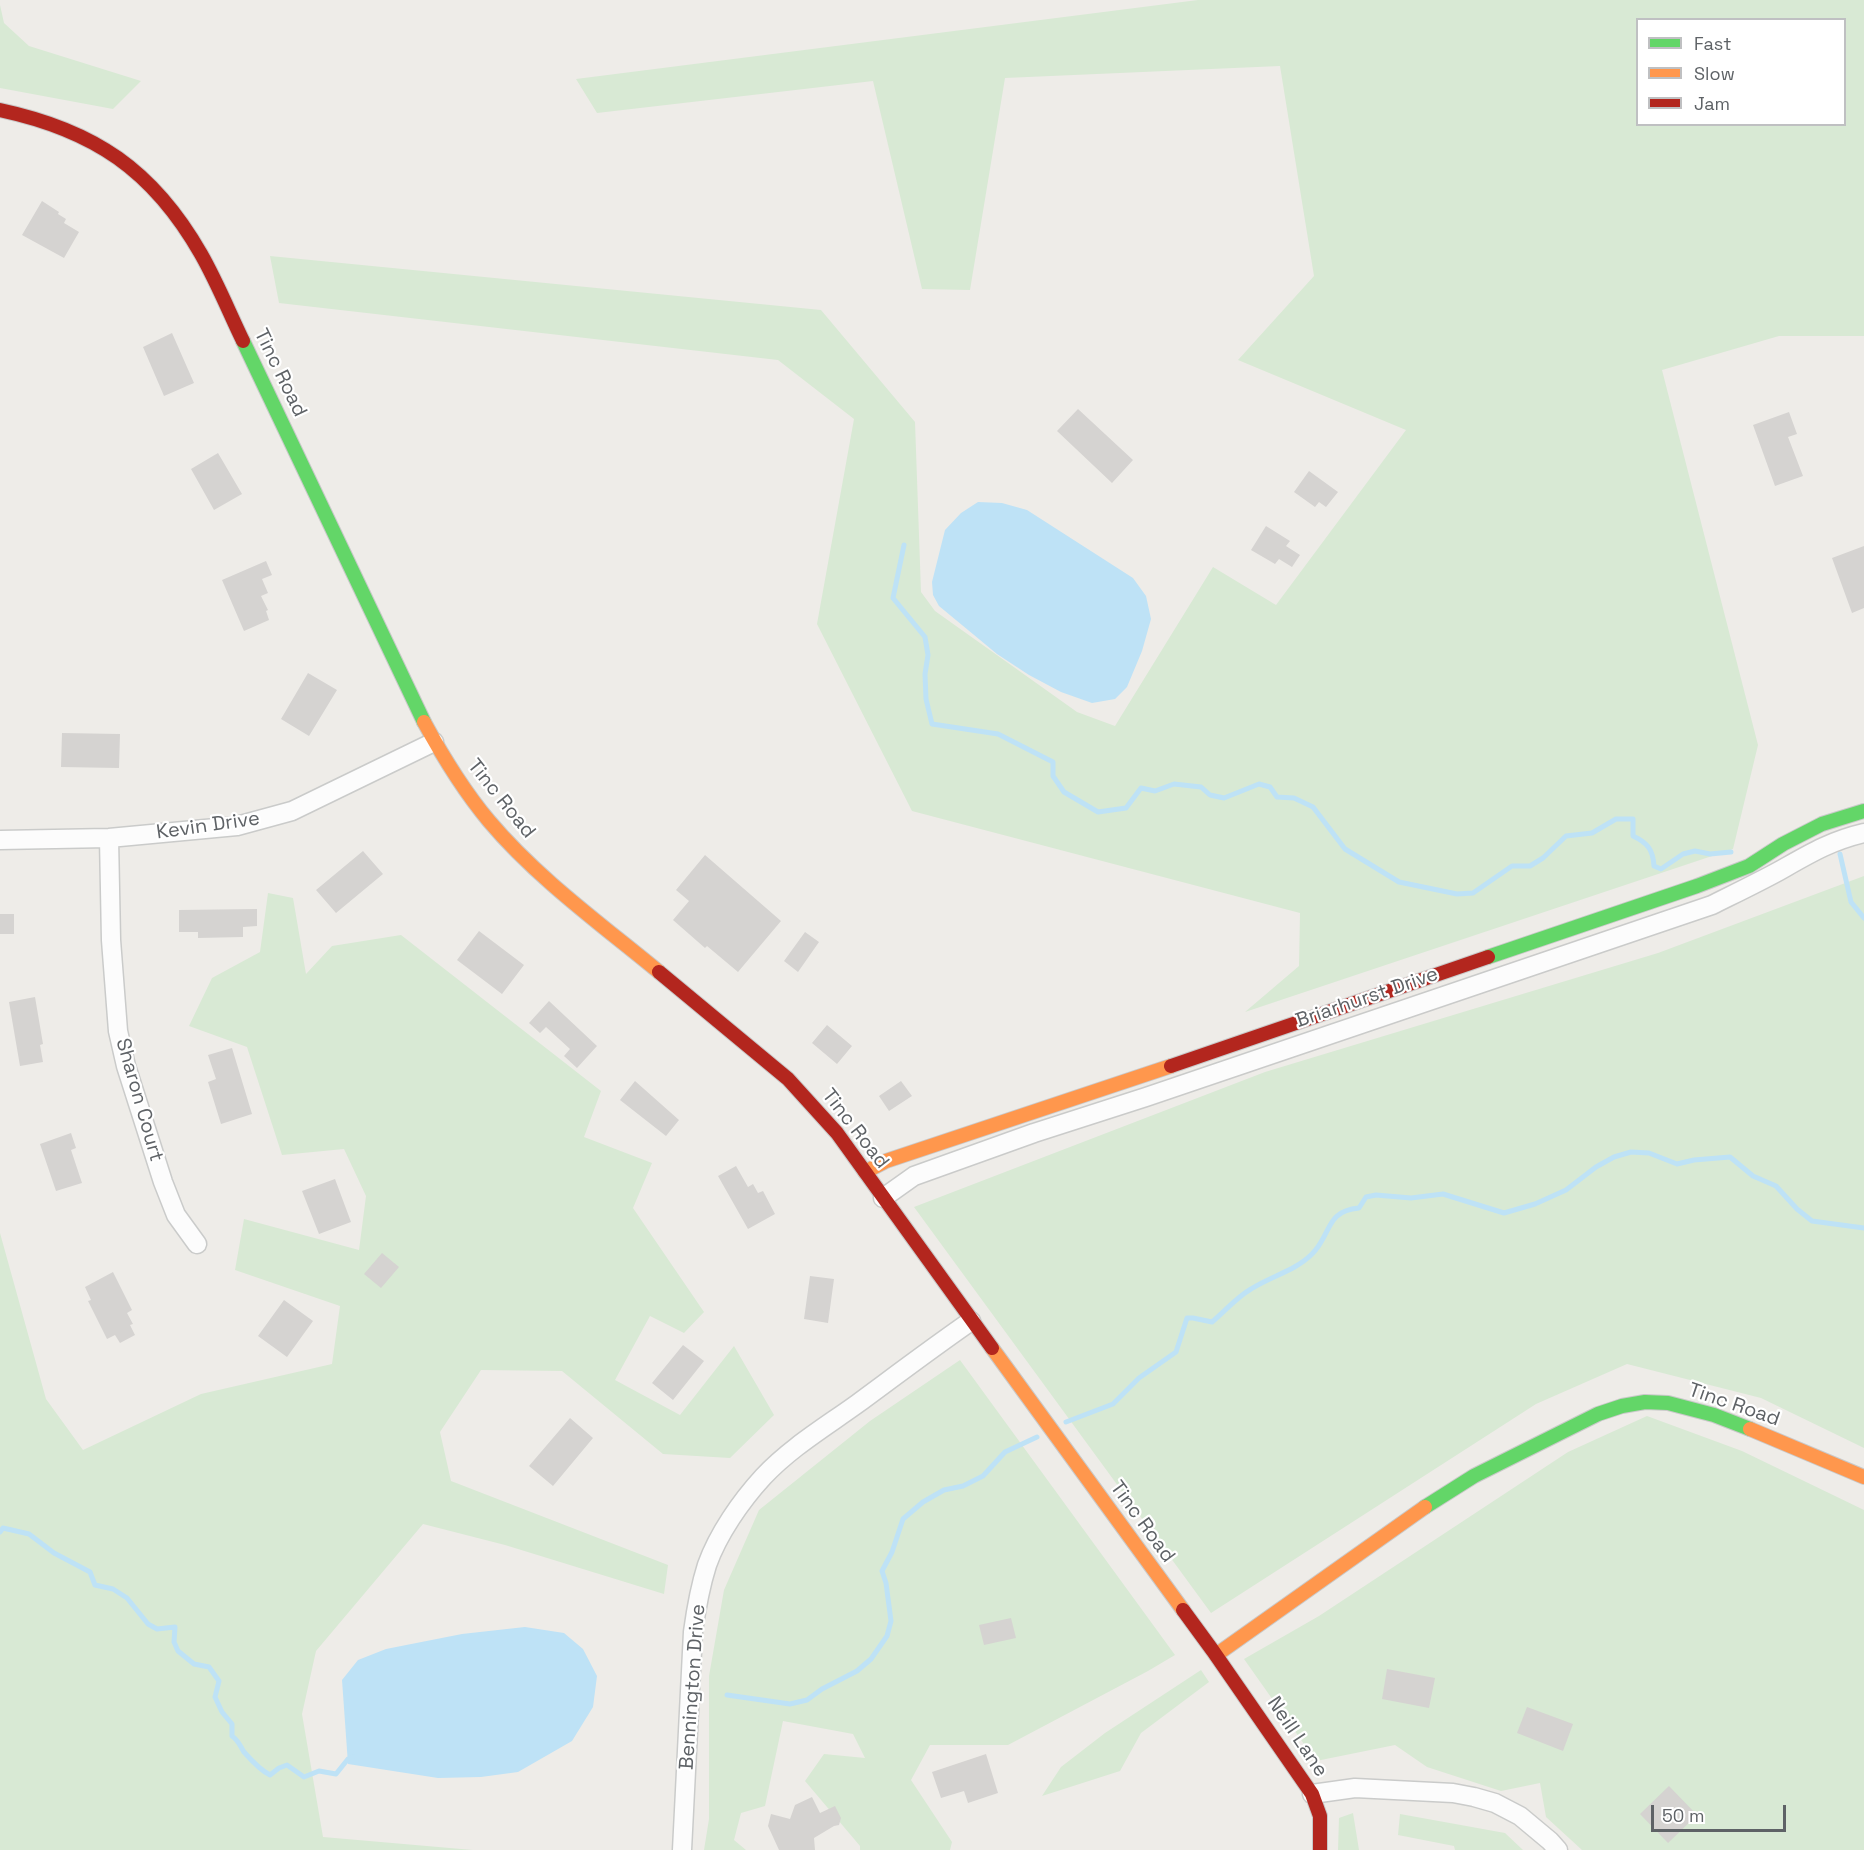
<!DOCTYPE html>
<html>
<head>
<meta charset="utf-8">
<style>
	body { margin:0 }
	#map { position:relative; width:1864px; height:1850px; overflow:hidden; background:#eeece8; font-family:"Space Grotesk",sans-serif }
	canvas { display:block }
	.legend { position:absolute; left:1636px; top:18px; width:210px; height:108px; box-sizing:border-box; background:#fff; border:2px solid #bfc0c2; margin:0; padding:8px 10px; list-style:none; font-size:18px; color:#5e6266 }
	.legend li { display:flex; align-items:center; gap:12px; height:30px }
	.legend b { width:30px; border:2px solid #bfc0c2 }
	.scale { position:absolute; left:1651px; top:1805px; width:135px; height:27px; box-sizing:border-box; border:3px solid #5e6266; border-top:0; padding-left:8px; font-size:18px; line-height:21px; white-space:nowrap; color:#5e6266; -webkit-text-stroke:4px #fff; paint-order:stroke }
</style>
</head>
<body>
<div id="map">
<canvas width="1864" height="1850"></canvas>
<ul class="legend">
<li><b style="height:8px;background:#63d668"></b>Fast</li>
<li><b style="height:8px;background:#ff974d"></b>Slow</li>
<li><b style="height:8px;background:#b3261e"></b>Jam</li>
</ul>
<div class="scale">50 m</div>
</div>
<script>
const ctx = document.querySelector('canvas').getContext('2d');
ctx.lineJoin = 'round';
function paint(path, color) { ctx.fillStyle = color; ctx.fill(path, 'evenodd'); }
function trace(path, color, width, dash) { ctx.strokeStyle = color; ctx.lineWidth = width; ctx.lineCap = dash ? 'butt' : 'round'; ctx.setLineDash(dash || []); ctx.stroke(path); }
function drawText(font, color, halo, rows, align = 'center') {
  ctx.font = font + ' "Space Grotesk",sans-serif'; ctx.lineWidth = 4.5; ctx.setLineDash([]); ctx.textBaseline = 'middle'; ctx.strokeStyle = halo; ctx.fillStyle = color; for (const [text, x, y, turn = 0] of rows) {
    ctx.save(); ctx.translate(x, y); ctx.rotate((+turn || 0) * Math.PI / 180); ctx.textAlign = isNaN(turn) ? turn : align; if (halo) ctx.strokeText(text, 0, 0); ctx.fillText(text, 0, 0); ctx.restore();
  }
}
paint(new Path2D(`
	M1198,0H1864V336H1779L1662,370L1758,745L1733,849L1245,1012L1299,966L1300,913L912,811L817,624L854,419L778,360L279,303L270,256L821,310L915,422L921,592L935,611L1077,712L1115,726L1213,567L1276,605L1406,430L1238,360L1314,276L1280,66L1005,78L970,290L922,289L873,81L597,113L576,79ZM1638,20H1844V124H1638Z
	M0,5L4,23L29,46L141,81L113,109L0,88Z
	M1864,876V1448L1761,1398L1627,1364L1536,1404L1211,1613L914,1207L1265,1072L1658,953Z
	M268,893L293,898L306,974L332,946L401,935L601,1091L584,1137L652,1163L633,1208L704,1312L684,1333L650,1316L615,1380L680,1415L734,1346L774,1415L730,1458L663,1454L562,1371L481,1370L440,1432L451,1481L668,1565L664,1594L505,1545L423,1524L316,1651L302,1714L323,1837L473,1850H0V1233L46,1399L83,1450L201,1394L332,1364L340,1306L235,1270L244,1219L359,1250L366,1196L344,1149L282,1155L247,1047L189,1026L212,978L260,952Z
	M960,1360L1175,1655L1148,1671L1008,1745H930L911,1780L952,1842L950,1850H860V1846L805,1781L824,1754L865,1758L853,1734L783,1721L765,1806L741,1813L734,1840L746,1850H704L709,1819V1676L724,1590L759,1510L870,1421Z
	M1647,1416L1742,1451L1864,1510V1850H1582L1546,1817L1540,1783L1501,1791L1427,1767L1395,1745L1316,1761L1244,1659L1319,1616L1568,1452Z
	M1201,1670L1209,1682L1141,1733L1120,1771L1042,1796L1061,1767L1105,1733Z
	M1353,1813L1359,1850H1338L1339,1818Z
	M1400,1814L1505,1833L1523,1850H1455L1454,1846L1398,1835Z`), '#d8e9d4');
paint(new Path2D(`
	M978,502L1002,503L1027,510L1133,578L1146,596L1151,619L1142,651L1127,687L1115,699L1092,703L1061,692L1029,675L997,654L939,606L933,595L932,582L945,530L961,513Z
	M525,1627L564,1633L583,1649L597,1676L593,1707L572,1741L518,1772L481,1777L438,1778L348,1764L342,1680L358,1660L386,1649L462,1634Z`), '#bee2f6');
trace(new Path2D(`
	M904,545L893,598L925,637L928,655L925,674L926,699L932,724L998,734L1053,762V776L1064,792L1098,812L1126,808L1141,788L1155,791L1174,784L1201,787L1210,795L1224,798L1259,784L1270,787L1277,797L1294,798L1313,807L1345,849L1399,882L1457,894L1473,893L1512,866H1530L1543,858L1566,836L1592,833L1616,819H1633V836C1648,843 1653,850 1654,866L1661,869L1683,854L1695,851L1710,854L1731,852
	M1840,854L1851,902L1864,918
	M1066,1422L1113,1404L1139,1378L1176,1352L1187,1318H1193L1212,1322C1225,1311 1237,1297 1251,1289C1271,1276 1295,1271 1312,1254C1332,1234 1325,1211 1359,1208L1366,1197L1376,1195L1411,1198L1443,1194L1504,1213L1535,1204L1566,1190L1596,1167L1614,1157L1631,1152L1649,1153L1677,1164L1694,1160L1730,1157L1753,1176L1776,1186L1797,1209L1812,1221L1864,1228
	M0,1532L3,1528L29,1534L54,1553L90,1572L95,1585L113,1589L127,1598L148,1624L157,1629L175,1627L174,1642L178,1651L194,1664L209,1667L219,1681L215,1697L222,1712L232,1724V1736C239,1741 240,1746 244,1752C251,1760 260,1770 270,1775L279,1768L287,1765L304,1777L319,1771L336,1774L348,1759L353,1757
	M727,1695L790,1704L807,1700L822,1689L857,1671L871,1659L887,1636L891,1621L886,1583L882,1571L892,1552L903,1519L923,1502L944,1490L963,1486L983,1476L1005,1452L1037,1437`), '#bee2f6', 5);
paint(new Path2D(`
	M42,201L59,212L58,214L66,219L64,223L79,232L64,258L22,235Z
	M172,333L194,383L164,396L143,347Z
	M1078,409L1133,460L1112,483L1057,431Z
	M1789,412L1797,434L1788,437L1803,476L1775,486L1753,425Z
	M218,453L242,494L214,510L191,469Z
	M1309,471L1338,492L1326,507L1319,502L1315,507L1294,492Z
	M1266,526L1290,541L1286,546L1300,555L1292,567L1279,559L1275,564L1251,550Z
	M1864,546V608L1852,613L1832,558Z
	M266,561L272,575L262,579L268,593L261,596L268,610L266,611L269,620L244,631L222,580Z
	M308,673L337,690L309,736L281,719Z
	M62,733L120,734L119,768L61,767Z
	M363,851L383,874L336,913L316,890Z
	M705,855L781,921L738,972L707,946L705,948L673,920L689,901L676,890Z
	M257,909V926L243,927V937L198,938V932H179V910Z
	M0,914H14V934H0Z
	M479,931L524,965L502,994L457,960Z
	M805,932L819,942L798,972L784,961Z
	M35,997L43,1044L40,1045L43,1062L20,1066L9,1002Z
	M549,1001L597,1046L577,1068L564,1056L570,1049L546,1027L540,1033L529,1023Z
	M827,1025L852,1046L837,1064L812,1043Z
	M232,1048L252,1114L221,1124L208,1082L216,1079L208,1055Z
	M635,1081L679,1120L666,1136L620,1100Z
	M901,1081L912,1096L889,1111L879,1096Z
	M71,1133L76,1148L71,1150L82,1183L56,1191L40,1144Z
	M736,1166L748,1187L753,1184L758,1193L763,1191L775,1214L748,1229L718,1176Z
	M335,1179L351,1222L319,1234L302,1191Z
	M382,1253L399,1267L381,1288L364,1274Z
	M113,1272L132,1310L127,1313L133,1324L130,1325L135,1335L120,1343L115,1335L107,1339L88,1301L91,1300L85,1287Z
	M810,1276L834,1279L828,1323L804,1319Z
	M284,1300L313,1321L287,1357L258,1336Z
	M683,1345L704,1361L673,1400L652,1383Z
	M570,1418L593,1438L553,1486L529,1466Z
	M1011,1618L1016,1638L984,1645L979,1625Z
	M1387,1669L1435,1678L1429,1708L1382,1699Z
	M1527,1707L1573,1724L1563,1751L1517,1733Z
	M986,1754L998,1793L968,1803L964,1791L941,1798L932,1772Z
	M1669,1786L1697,1815L1668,1843L1640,1814Z
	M812,1797L820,1813L835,1806L841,1818L839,1825L834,1826L814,1838L815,1850H779L768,1826L771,1814L790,1819L795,1805Z`), '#d5d3d1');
const street = new Path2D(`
	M109,838L111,940L118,1031L126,1066L163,1182L176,1215L197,1244
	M0,840L109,838L237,826L292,811L434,742
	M883,1198L914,1176L1034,1133L1146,1097L1712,905C1734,894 1757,883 1779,871C1809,854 1830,841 1864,833
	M1312,1794L1355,1788L1453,1793L1474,1797L1495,1803L1520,1816L1550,1841L1558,1850
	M682,1850L693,1632C696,1610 700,1587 707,1565C718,1534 741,1501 763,1477C790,1448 825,1427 857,1404C895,1376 932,1348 971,1321`);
const fast = new Path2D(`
	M243,341L424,722
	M1488,957L1697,886L1749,866L1783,844L1822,824L1864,811
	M1425,1507L1474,1476L1598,1414L1622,1406L1645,1402L1668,1403L1714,1415L1750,1429`);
const slow = new Path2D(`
	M424,722C443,757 463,790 489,821C537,878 602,925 659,972
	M865,1172L886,1161L1171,1066
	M992,1348L1183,1610
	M1750,1429L1864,1477
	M1216,1655L1425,1507`);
const jam = new Path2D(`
	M0,110C94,130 153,170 201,254C217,282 229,312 243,341
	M659,972L788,1079L837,1133L992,1348
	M1171,1066L1488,957
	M1183,1610L1213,1651L1312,1794L1320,1816V1850`);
trace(street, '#cacbca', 21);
trace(fast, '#c9c9c9', 16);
trace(slow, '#c9c9c9', 16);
trace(jam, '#c9c9c9', 16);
trace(street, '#fcfcfc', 18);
trace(fast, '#63d668', 14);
trace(slow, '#ff974d', 14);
trace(jam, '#b3261e', 14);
drawText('20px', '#5e6266', '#fff', [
	["Tinc Road",280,373,64],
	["Tinc Road",501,799,51],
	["Kevin Drive",208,826,-8],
	["Briarhurst Drive",1367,998,-19],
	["Sharon Court",139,1100,74],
	["Tinc Road",855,1129,52],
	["Tinc Road",1734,1405,19],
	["Tinc Road",1142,1522,54],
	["Bennington Drive",693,1687,-86],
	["Neill Lane",1297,1737,56]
]);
</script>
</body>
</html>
